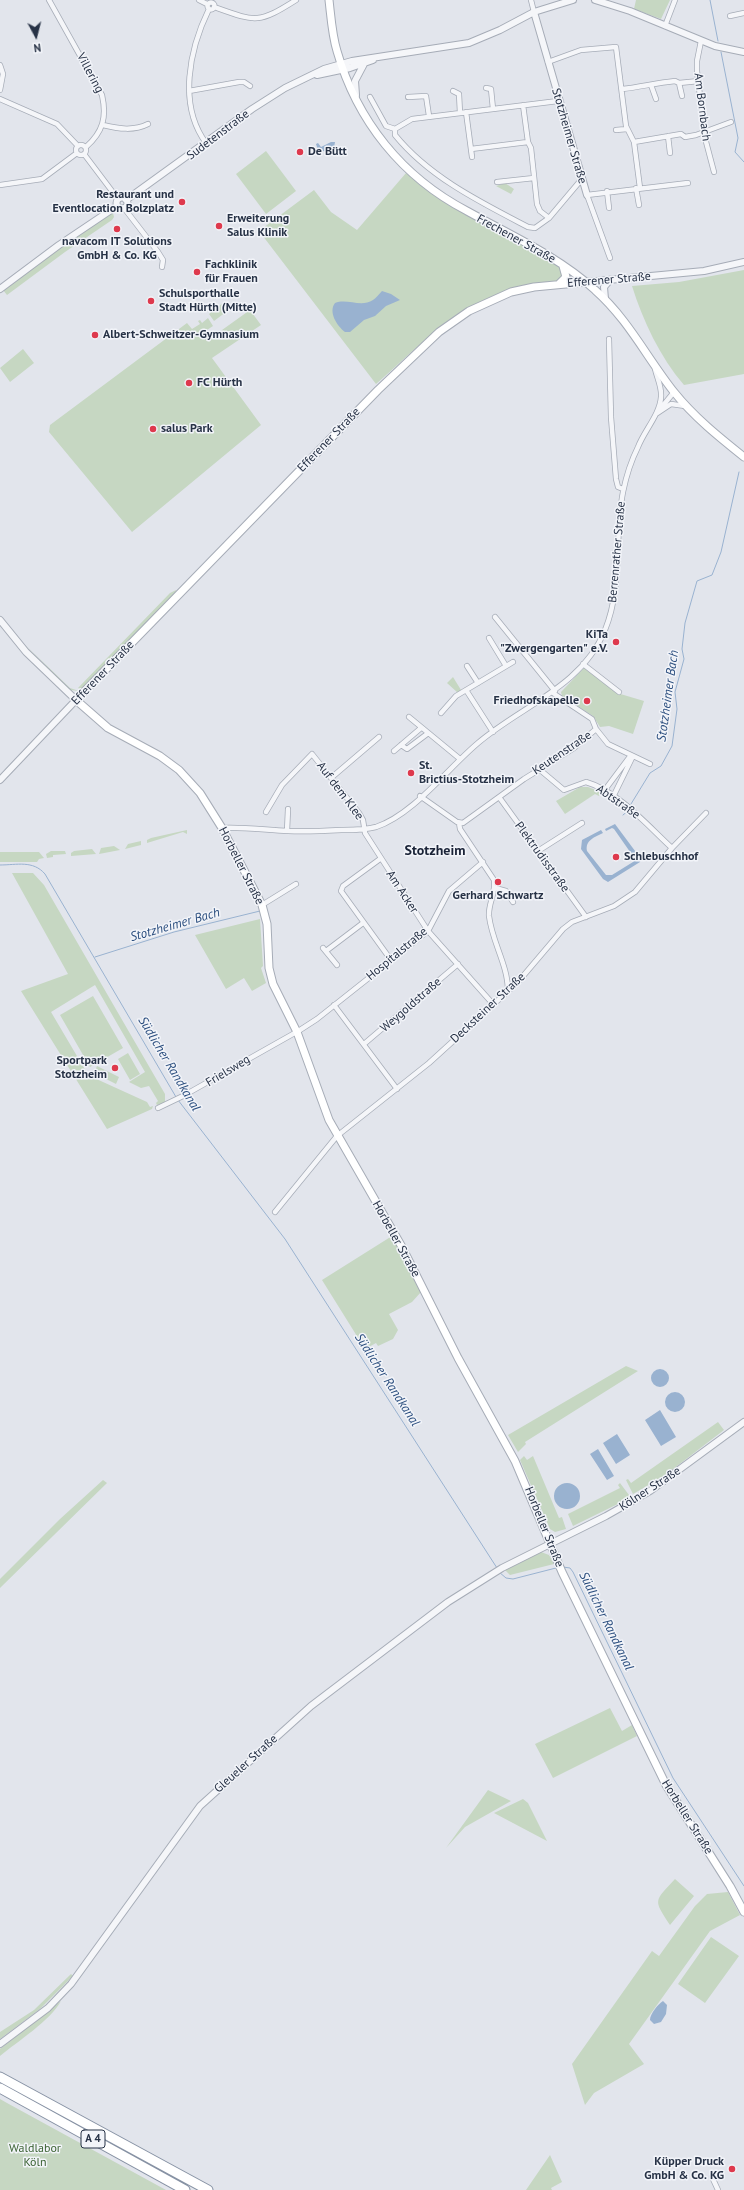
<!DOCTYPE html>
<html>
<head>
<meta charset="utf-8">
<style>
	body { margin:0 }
	#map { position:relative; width:744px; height:2190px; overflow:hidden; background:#e2e5ec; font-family:"PT Sans",sans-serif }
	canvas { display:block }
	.north { position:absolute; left:16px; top:16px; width:40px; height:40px; -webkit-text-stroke:3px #f2f4f9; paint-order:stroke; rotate:173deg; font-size:11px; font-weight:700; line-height:16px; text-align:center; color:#273246 }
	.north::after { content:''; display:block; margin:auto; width:14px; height:18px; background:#273246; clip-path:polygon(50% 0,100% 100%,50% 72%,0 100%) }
</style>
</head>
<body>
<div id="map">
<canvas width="744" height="2190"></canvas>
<div class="north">N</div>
</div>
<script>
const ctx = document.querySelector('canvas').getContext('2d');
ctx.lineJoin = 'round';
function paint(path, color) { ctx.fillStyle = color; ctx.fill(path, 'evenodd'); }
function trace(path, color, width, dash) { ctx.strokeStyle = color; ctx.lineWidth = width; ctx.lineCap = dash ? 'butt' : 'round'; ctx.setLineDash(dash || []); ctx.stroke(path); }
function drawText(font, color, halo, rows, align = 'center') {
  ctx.font = font + ' "PT Sans",sans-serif'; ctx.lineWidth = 3; ctx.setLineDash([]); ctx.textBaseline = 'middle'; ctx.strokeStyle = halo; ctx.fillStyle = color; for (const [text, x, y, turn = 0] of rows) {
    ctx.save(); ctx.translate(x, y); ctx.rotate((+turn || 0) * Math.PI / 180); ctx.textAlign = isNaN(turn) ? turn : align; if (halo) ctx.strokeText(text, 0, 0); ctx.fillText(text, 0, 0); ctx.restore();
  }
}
paint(new Path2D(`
	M636,0H670L661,19L634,9Z
	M266,151L296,191L266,214L236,174Z
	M406,173L451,206L537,251L561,267L564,275L558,281C539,285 517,286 498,294C451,311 413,352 376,384L259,231L314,190L331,212L357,230Z
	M505,183L514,189L511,194L496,186Z
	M113,213L114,217L112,220L65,252L7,295L3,290L63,245Z
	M744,270V374L684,385C660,357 643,321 632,286L679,282Z
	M224,302L230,309L214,321L209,314Z
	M250,310L261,325L212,358L261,425L132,532L49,432L50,425L187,323L192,329L200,324L198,321L200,320L202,323L208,318L213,326L207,330L210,339L223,332L222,330Z
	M23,349L34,363L10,382L0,368Z
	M176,590L175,595L81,690L78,688L170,593Z
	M22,642L70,688L79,691L70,690Z
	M584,668L617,693L644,701L633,734L609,726L600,727L593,716L562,696L561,692Z
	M453,677L461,690L458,693L447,683Z
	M580,787H588L601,792L599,796L595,794L565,814L556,801Z
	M187,830V834L183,832L147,843V840L151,838Z
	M141,841V845L125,849L128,844Z
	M114,846L120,850L99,854L101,848Z
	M92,849L96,854L71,856V853L74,851Z
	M51,851H65L66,854L53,855V857L47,858L46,854Z
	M0,852H39L44,858L39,859L37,862H0Z
	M12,873H33L44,885L165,1094V1103L157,1105L156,1103L158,1101L149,1086L141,1088L129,1082L145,1072L95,985L51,1012L87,1073L92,1077L147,1102L150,1107L153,1106L152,1109L107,1129L21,991L68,974Z
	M260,919L263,966L261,968L266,983L252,991L244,978L226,989L195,935Z
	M93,996L123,1048L90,1067L60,1015Z
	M128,1053L140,1074L130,1080L118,1059Z
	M97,1066L119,1077L116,1084L94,1073Z
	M392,1236L421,1292L412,1302L389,1314L398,1330L393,1339L378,1346L376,1343L365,1349L322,1280Z
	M626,1366L638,1371L525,1442L526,1444L518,1452L508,1435Z
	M718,1422L724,1430L664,1476L633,1494L626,1480L628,1479L631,1483Z
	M524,1456L527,1460L533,1456L559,1518L562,1517L566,1529L555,1532L550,1529L520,1460Z
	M103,1480L107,1483L0,1588V1579L60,1519Z
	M620,1483L629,1495L628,1499L573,1526L568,1514L620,1488L618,1485Z
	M541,1552L549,1555L554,1564L510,1575L505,1570Z
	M610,1708L622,1731L632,1725L637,1736L553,1778L535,1744Z
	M488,1790L511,1801L465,1827L446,1848Z
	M523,1799L528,1803L547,1841L494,1813Z
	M675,1879L694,1896L670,1925C653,1899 654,1902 675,1879Z
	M728,1892L740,1915L710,1931L629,2044L644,2064L594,2093L585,2105L572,2064L652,1951L659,1956L695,1906L707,1894Z
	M711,1937L739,1956L705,2003L678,1984Z
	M71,1974L73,1976L40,2009L0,2039V2032L34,2010Z
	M61,2001C50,2021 18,2041 0,2056V2049Z
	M0,2099L7,2103L166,2190H0Z
	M550,2155L562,2182L551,2188L552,2190H526Z`), '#c6d7c2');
paint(new Path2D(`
	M331,142H335L333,153L318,150L316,144L318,143L321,147Z
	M382,291L391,294L400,300L386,306L375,316L364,320L350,332H345C337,326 328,312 335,303C347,298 361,308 373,300C376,298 379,294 382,291Z
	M615,824L641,859L640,862L608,882L603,879L581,849L582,840L601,830L603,833C595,837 585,840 587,851L606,875H612L633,862L635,859L614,829L612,828L606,831L605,829Z
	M651 1378a9 9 0 1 1 18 0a9 9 0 1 1-18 0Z
	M665 1402a10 10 0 1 1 20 0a10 10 0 1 1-20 0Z
	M660,1410L676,1437L661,1446L645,1420Z
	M617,1434L630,1455L616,1464L603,1443Z
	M598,1449L614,1476L607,1480L590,1454Z
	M554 1496a13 13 0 1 1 26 0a13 13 0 1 1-26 0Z
	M663,2001L667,2005L666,2014L661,2022L654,2024L650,2020C650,2014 658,2004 663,2001Z`), '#99b2d0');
trace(new Path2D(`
	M710,0L718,41
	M721,52L738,138L735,152L744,162
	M631,804L650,773L661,766L672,746L677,709L675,692L684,659L682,649L685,623L697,581L712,575L721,552L739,472
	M623,815L629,810
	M0,865C17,865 33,860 45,874L176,1097
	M95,957L174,932L260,911
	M178,1100L285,1239L497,1568
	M563,1567L570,1568L573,1572L673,1778L744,1886
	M499,1572L506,1578L513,1579L556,1568`), '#99b2d0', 1);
const minor = new Path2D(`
	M49,0L102,95C107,117 103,132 86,147
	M199,0L207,4
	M531,0L534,12
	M207.5 6a3.5 3.5 0 1 1 7 0a3.5 3.5 0 1 1-7 0Z
	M214,7C256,22 258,24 296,0
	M730,16L744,13
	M665,26L675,0
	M701,41L697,61V71L705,138L714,172
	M548,62L581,50L616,47L626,126L634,142
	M0,65L3,74L0,90
	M679,83L682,96
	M651,85L656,99
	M486,88L491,89L493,109
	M622,89C640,87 656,83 675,81L679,83L699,81
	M189,91L239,82H244L250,86
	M453,91L459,94L460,113
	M370,97L386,126L395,129
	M408,97L426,96L429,116
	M0,99L57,124L78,146
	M523,105L528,142L531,148L537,204L540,211L549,218
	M466,112L472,157
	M103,125C119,129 134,131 148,124
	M395,129V135C429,177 480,202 528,227L535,228L549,218L581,180
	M395,129L412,119L558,101
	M616,130L627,129
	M668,136L670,153
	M206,143C178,105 189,50 209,9
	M76 150a5 5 0 1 1 10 0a5 5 0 1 1-10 0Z
	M471,149L528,142
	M84,154L118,199
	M497,182L534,178
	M0,185L42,179L77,153
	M636,188L639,205
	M640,188L634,142L681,134L685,137L696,135L731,122
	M607,191L609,208
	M124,208L158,252L163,260L162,267
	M610,258L587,195L688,183
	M609,339L611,417L616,479L618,487L623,489
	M661,408L674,392
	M656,414L671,404L685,406
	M495,617L555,691
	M489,638L506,666
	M583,664L619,692
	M467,666L478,683
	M466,690L493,732
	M441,713L456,696L513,662
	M409,717L460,759
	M596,729L608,744L650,764
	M401,745L407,749L427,734
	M394,751L421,728
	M539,769L564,790L586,782C618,791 648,826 672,848
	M331,778L379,737
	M604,791L631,755
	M420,796L457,822L463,823L524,779L574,748L596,729L592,719L553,693
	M499,797L586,917
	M613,797L633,756
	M266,812L282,785L312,754L359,813L363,820L365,833L428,931L493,1004
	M459,823L460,829L494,880C496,893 488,904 489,916C492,942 508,965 508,991
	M222,828C244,827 266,830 288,831C306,832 324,831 343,830C354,830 365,830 376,827C414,814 447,769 478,743C521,706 582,687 605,630C623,586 614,538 623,492C626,477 631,461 638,447C644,431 660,414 661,397C662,387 657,378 655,369
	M287,831L288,809
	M538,851L582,823
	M380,859L343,886L341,891L391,960
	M495,888L506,891L513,902
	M262,905L296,884
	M323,948L337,965
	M326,951L363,923
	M334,1005L397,1089
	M364,1044L458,964
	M158,1108L183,1096L300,1030L317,1019L428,931L449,891L483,862
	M275,1212L337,1136L429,1063L518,982L563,929L572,922L614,906L635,892L672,848L706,813
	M712,2177L718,2190`);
const tertiary = new Path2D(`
	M595,0L630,11L715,46L744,52
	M534,12L587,195
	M317,75L350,68L373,60
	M356,95L355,81L364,64
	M116.5 203a5.5 5.5 0 1 1 11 0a5.5 5.5 0 1 1-11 0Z
	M126,200L252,109L285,88L324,69L352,61L469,43L500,30L534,12L573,0
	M587,282L704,271L744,262
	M0,289L59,245L117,206
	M605,299L604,287L610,280
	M0,620L26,652L76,700L0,780
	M0,2044L48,2008L71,1984L200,1806L311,1706L448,1602L502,1568L606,1516L650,1491L744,1422`);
const secondary = new Path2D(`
	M329,0C331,17 332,35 337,51C357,121 402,177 467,211C510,235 558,256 595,290C628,319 647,358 674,392C694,417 719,437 744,457
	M587,282L534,287L511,292L469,311L439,332L378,390L76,700L108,728L160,756L179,770L200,793L222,828L262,905L267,924L269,968L273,984L297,1032L329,1120L402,1247L458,1358L515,1461L562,1572L666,1785L730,1886L744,1912
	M559,284L566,277L563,266`);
const motorway = new Path2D(`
	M0,2077L208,2190
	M0,2088L185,2190`);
trace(minor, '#a6acb7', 6);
trace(tertiary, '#a6acb7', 8);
trace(secondary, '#a6acb7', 9);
trace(motorway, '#8792a4', 11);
trace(minor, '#f5f6f9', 4.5);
trace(tertiary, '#f5f6f9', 6);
trace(secondary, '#fff', 7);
trace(motorway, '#fff', 9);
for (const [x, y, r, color] of [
	[300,152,4,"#de394d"],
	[182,202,4,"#de394d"],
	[219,226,4,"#de394d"],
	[117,229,4,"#de394d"],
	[197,272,4,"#de394d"],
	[151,301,4,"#de394d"],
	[95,335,4,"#de394d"],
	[189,383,4,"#de394d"],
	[153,429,4,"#de394d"],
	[616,642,4,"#de394d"],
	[587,701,4,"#de394d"],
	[411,773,4,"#de394d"],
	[616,857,4,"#de394d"],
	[498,882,4,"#de394d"],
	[115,1068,4,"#de394d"],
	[732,2169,4,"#de394d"]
]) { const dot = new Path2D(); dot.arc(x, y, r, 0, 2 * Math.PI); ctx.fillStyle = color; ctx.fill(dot); trace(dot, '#f2f4f9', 1.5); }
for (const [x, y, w] of [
	[93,2139,24]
]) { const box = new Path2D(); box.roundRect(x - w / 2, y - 9, w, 18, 3); ctx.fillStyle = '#f2f4f9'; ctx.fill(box); trace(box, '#273246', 1); }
drawText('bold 11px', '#273246', null, [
	["A 4",93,2139]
]);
drawText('12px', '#273246', '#f2f4f9', [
	["Villering",90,73,62],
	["Am Bornbach",702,107,83],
	["Sudetenstraße",218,135,-37],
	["Stotzheimer Straße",569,136,74],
	["Frechener Straße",516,239,29],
	["Efferener Straße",609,280,-5],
	["Efferener Straße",329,440,-46],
	["Berrenrather Straße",617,552,-85],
	["Efferener Straße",103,673,-46],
	["Keutenstraße",562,753,-34],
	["Auf dem Klee",340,791,53],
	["Abtstraße",618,802,35],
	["Plektrudisstraße",542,857,54],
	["Horbeller Straße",241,866,63],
	["Am Acker",402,892,57],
	["Hospitalstraße",397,954,-40],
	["Weygoldstraße",411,1005,-41],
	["Decksteiner Straße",488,1008,-43],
	["Frielsweg",228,1071,-31],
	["Horbeller Straße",396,1239,61],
	["Kölner Straße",650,1489,-33],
	["Horbeller Straße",544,1527,68],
	["Gleueler Straße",246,1764,-42],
	["Horbeller Straße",687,1817,58]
]);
drawText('bold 12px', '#273246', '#f2f4f9', [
	["De Bütt",308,152],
	["Restaurant und",174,195,"right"],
	["Eventlocation Bolzplatz",174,209,"right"],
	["Erweiterung",227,219],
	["Salus Klinik",227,233],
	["navacom IT Solutions",117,242,"center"],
	["GmbH & Co. KG",117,256,"center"],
	["Fachklinik",205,265],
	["für Frauen",205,279],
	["Schulsporthalle",159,294],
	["Stadt Hürth (Mitte)",159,308],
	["Albert-Schweitzer-Gymnasium",103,335],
	["FC Hürth",197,383],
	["salus Park",161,429],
	["KiTa",608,635,"right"],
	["\"Zwergengarten\" e.V.",608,649,"right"],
	["Friedhofskapelle",579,701,"right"],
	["St.",419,766],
	["Brictius-Stotzheim",419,780],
	["Schlebuschhof",624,857],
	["Gerhard Schwartz",498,896,"center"],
	["Sportpark",107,1061,"right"],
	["Stotzheim",107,1075,"right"],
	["Küpper Druck",724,2162,"right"],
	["GmbH & Co. KG",724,2176,"right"]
], 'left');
drawText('12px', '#3b6333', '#f2f4f9', [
	["Waldlabor",35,2149],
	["Köln",35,2163]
]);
drawText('italic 13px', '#2c4f7f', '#f2f4f9', [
	["Stotzheimer Bach",668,696,-82],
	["Stotzheimer Bach",175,925,-16],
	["Südlicher Randkanal",169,1064,59],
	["Südlicher Randkanal",387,1380,57],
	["Südlicher Randkanal",606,1621,64]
]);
drawText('bold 14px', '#1a2337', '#f2f4f9', [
	["Stotzheim",435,851]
]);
</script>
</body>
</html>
